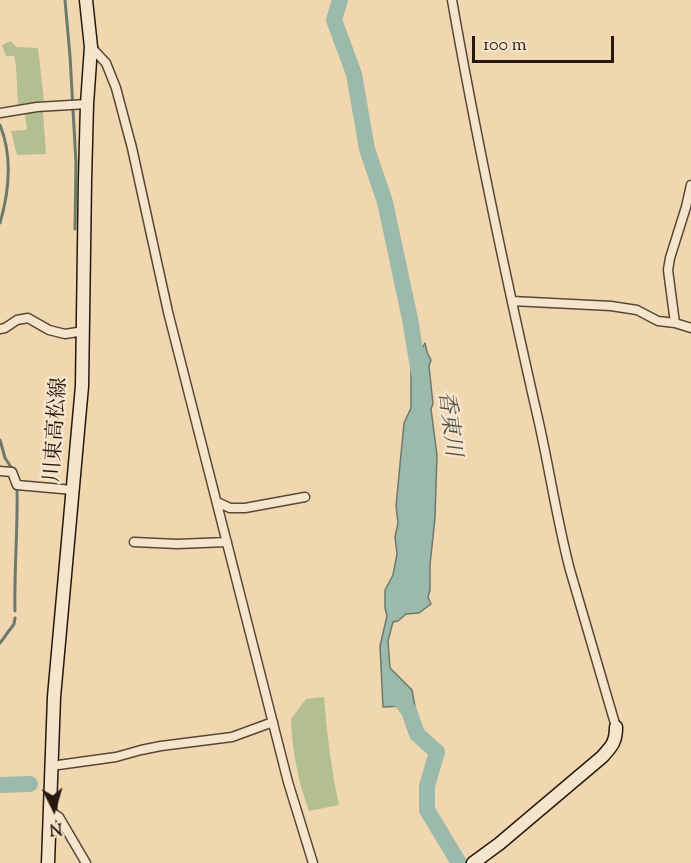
<!DOCTYPE html>
<html>
<head>
<meta charset="utf-8">
<style>
	body { margin:0 }
	#map { position:relative; width:691px; height:863px; overflow:hidden; background:#f1d7b0; font-family:"Sorts Mill Goudy",serif }
	canvas { display:block }
	.north { position:absolute; left:24px; top:779px; width:60px; height:60px; -webkit-text-stroke:4px #f6e5cc; paint-order:stroke; rotate:175deg; font-size:16px; font-weight:700; line-height:24px; text-align:center; color:#24190c }
	.north::after { content:''; display:block; margin:auto; width:21px; height:27px; background:#24190c; clip-path:polygon(50% 0,100% 100%,50% 72%,0 100%) }
	.scale { position:absolute; left:472px; top:36px; width:142px; height:27px; box-sizing:border-box; border:3px solid #24190c; border-top:0; padding-left:8px; font-size:18px; line-height:21px; white-space:nowrap; color:#24190c; -webkit-text-stroke:4px #f6e5cc; paint-order:stroke }
</style>
</head>
<body>
<div id="map">
<canvas width="691" height="863"></canvas>
<div class="north">N</div>
<div class="scale">100 m</div>
</div>
<script>
const ctx = document.querySelector('canvas').getContext('2d');
ctx.lineJoin = 'round';
function paint(path, color) { ctx.fillStyle = color; ctx.fill(path, 'evenodd'); }
function trace(path, color, width, dash) { ctx.strokeStyle = color; ctx.lineWidth = width; ctx.lineCap = dash ? 'butt' : 'round'; ctx.setLineDash(dash || []); ctx.stroke(path); }
function drawText(font, color, halo, rows, align = 'center') {
  ctx.font = font + ' "Sorts Mill Goudy","Noto Serif JP",serif'; ctx.lineWidth = 5; ctx.setLineDash([]); ctx.textBaseline = 'middle'; ctx.strokeStyle = halo; ctx.fillStyle = color; for (const [text, x, y, turn = 0] of rows) {
    ctx.save(); ctx.translate(x, y); ctx.rotate((+turn || 0) * Math.PI / 180); ctx.textAlign = isNaN(turn) ? turn : align; if (halo) ctx.strokeText(text, 0, 0); ctx.fillText(text, 0, 0); ctx.restore();
  }
}
paint(new Path2D(`
	M11,41L16,47L38,48L44,101L18,105L16,66L14,56H6L2,45Z
	M43,112L46,154L17,155L11,131L27,130L25,113Z
	M324,697C327,733 331,769 339,805L309,811C298,782 292,750 291,719L306,699Z`), '#b3bf90');
const water = new Path2D(`
	M425,343L427,352L431,360L429,366L433,404L431,409L437,455L435,518L430,565V590L428,597L431,604L419,613L406,614L398,621L393,622L388,641L390,668L412,690L415,707L405,706L383,707L380,646L387,616L385,608V590L393,575L397,554L395,537L398,523L396,506L404,423L411,408V358L417,349L421,350Z`);
paint(water, '#9bbaab');
trace(water, '#6b7a6b', 1.5);
trace(new Path2D(`
	M65,0L70,56L76,163L75,229
	M0,125C13,157 9,192 0,223
	M0,440L5,458L11,467
	M15,611C14,570 18,529 17,488
	M0,643L14,624L15,618`), '#6b7a6b', 3);
trace(new Path2D(`
	M340,0L334,20L354,74L367,149L385,202L410,319L419,374
	M391,688L409,711L417,734L437,752L427,786V810L459,863
	M0,785L30,784`), '#9bbaab', 16);
const street = new Path2D(`
	M452,0C477,142 507,283 539,423C550,472 557,521 570,570C585,622 601,675 616,727
	M91,47L106,63L116,88L132,148L168,312L288,782L313,863
	M0,113L37,107L87,104
	M512,301L611,306L637,310L658,321L675,323L691,328
	M675,323L668,270L670,258L686,207L691,185
	M0,329L5,328L17,320L28,318L49,330L65,334L84,331
	M0,471L12,472L17,485L73,490
	M217,502L230,508H245L305,497
	M134,542L177,544L227,542
	M51,766L116,757L141,750L161,746L232,737L273,722
	M50,811L59,817L86,863`);
const secondary = new Path2D(`
	M48,863L54,697L82,386L85,180L87,104L91,47L86,0
	M473,863L499,844L602,757C612,746 616,742 616,727`);
trace(street, '#574835', 11);
trace(secondary, '#24190c', 15);
trace(street, '#f6e5cc', 8);
trace(secondary, '#f6e5cc', 12);
drawText('21px', '#24190c', '#f6e5cc', [
	["川東高松線",58,430,-86]
]);
drawText('italic 22px', '#4e5144', '#f6e5cc', [
	["香東川",447,424,83]
]);
</script>
</body>
</html>
